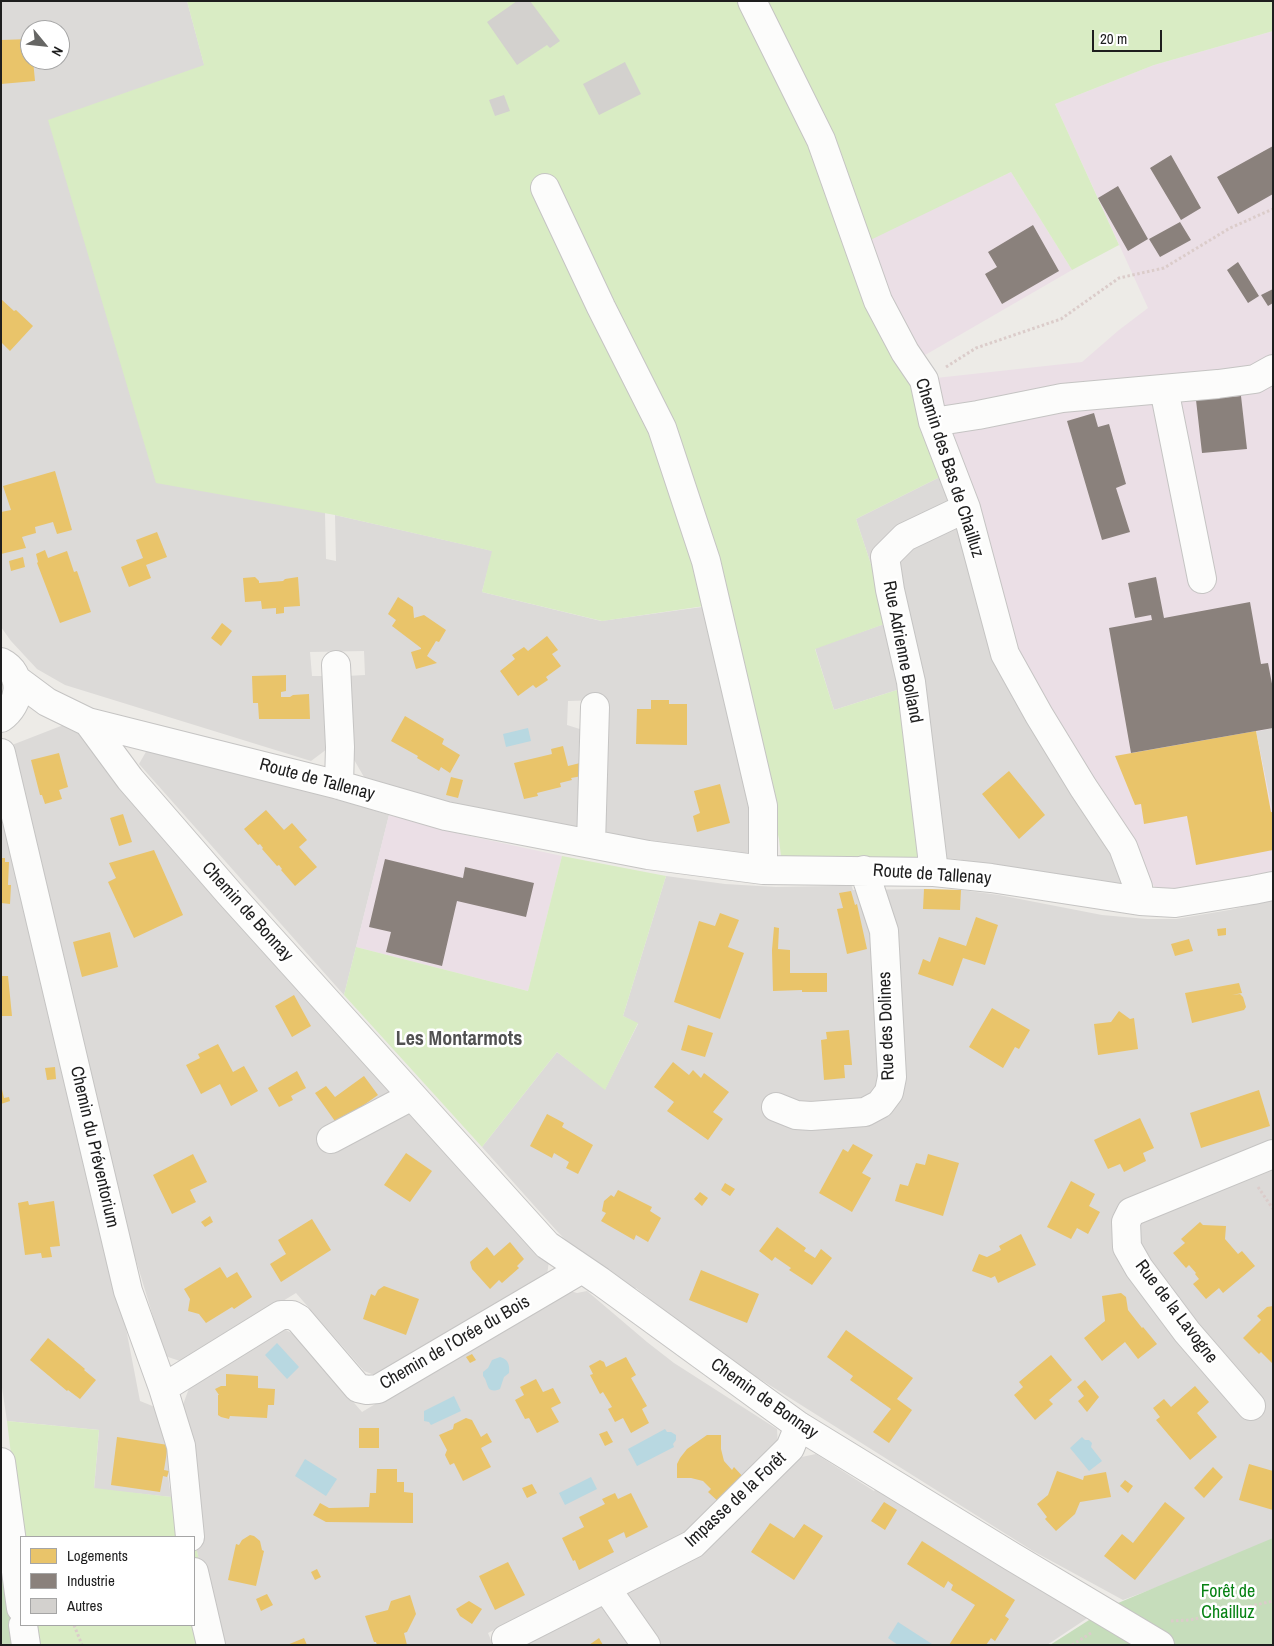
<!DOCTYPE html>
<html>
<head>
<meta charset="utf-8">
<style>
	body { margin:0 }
	#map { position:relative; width:1274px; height:1646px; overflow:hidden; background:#edebe7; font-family:"Archivo Narrow",sans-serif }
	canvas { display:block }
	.frame { position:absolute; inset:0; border:2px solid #1e1e1e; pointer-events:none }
	.legend { position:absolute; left:20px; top:1536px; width:175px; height:90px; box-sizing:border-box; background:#fff; border:1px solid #a5a5a5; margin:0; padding:6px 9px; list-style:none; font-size:15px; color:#1e1e1e }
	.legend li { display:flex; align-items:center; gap:10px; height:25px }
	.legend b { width:25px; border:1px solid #a5a5a5 }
	.north { position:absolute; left:20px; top:20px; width:50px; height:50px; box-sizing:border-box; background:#fff; border:1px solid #a5a5a5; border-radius:50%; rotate:118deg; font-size:14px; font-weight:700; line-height:20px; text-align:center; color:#1e1e1e }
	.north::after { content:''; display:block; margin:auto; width:18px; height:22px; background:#666664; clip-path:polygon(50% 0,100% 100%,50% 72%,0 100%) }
	.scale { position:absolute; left:1092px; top:30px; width:70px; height:22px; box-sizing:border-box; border:2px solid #1e1e1e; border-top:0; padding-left:6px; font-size:15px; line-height:18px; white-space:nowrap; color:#1e1e1e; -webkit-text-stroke:4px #fff; paint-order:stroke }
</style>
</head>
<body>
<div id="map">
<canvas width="1274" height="1646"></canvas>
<div class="frame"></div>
<ul class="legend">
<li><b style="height:14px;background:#e9c46a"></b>Logements</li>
<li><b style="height:14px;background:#8a817c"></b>Industrie</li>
<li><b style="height:14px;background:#d3d1ce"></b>Autres</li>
</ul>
<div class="north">N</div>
<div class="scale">20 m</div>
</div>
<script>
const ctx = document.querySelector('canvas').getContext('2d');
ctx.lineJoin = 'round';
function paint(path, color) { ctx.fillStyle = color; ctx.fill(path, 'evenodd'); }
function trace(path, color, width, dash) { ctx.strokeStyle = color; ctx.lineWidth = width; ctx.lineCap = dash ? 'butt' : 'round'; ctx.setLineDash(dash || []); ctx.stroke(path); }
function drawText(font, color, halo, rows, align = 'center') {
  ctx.font = font + ' "Archivo Narrow",sans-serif'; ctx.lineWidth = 5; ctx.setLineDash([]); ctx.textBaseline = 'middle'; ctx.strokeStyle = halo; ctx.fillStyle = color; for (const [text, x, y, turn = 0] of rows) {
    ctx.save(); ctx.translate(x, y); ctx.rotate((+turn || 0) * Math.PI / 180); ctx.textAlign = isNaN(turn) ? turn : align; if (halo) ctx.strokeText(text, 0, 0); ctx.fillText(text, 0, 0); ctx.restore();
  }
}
paint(new Path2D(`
	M1,1H187L325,513L326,559L336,561L335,515L493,551L482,592L601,621L709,606L764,855H731L606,833L600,825L601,700L568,701L567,725L586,731L582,828L459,806L364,777L349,751L347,676L365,675L364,651L310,652L312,676H323L331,746L311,761L65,685L37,669L11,641L1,627ZM30,30H60V60H30Z
	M942,476L1115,845L1125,885L1045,879L958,859L921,857L897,690L834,710L815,648L890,622L856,519Z
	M66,724L78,728L550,1254L547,1275L377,1376L364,1371L296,1293L183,1362L165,1356L135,1257L129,1260L11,749L12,745Z
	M1273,728V813H1272L1256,731Z
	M151,743L389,815L344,995L139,764Z
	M1,755L119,1292L140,1401L155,1407L170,1444L168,1476L171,1497L94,1489L99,1430L7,1421L1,1381Z
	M666,876L725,884L776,887L830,886L851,884L853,890L924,889L961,890L999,895L1102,915L1147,919H1176L1229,910L1273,900V1544L1123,1600L1033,1551L755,1376L700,1339L636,1288L630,1295L580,1255L556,1230L482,1147L557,1052L605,1089L638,1024L623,1016Z
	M570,1291L577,1293L587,1291L647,1342L674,1363L777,1429L778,1447L686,1535L488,1633L493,1645H220L216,1635L188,1512L181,1410L191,1383L284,1329L295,1335L362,1412L460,1353Z
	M816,1454L874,1491L877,1488L1095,1613L1047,1645H655L618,1592L797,1458Z
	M604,1599L637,1645H526L527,1642Z`), '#dcdad8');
paint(new Path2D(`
	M1273,31V728L1256,732L1273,813V876L1162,891L1154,886L1151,882L1140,861L1016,662L985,572L936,378L1082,362L1119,330L1148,308L1055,104L1154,65Z
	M1011,172L1072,270L920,358L904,338L865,241Z
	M389,815L465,835L562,856L528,991L356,947Z`), '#ebdfe6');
paint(new Path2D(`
	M187,1H1273V31L1154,65L1055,104L1119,245L1072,270L1011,172L858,246L936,378L942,476L856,519L890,622L815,649L834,710L897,690L914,785L921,857L782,865L779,839L741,678L725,603L602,621L482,592L492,551L335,515L156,483L48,120L204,65Z
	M562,856L666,876L623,1016L638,1023L605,1090L557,1052L482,1147L344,995L356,947L528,991Z
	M7,1421L99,1430L94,1488L171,1497L188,1512L194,1537H21Z
	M194,1538L216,1635L220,1645H36L33,1625H194Z`), '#d9ecc4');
paint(new Path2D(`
	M1,1437L20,1645H1Z
	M1273,1538V1645H1050L1111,1606Z`), '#c6ddbb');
paint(new Path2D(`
	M528,728L531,741L506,747L503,734Z
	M277,1343L299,1367L287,1379L265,1355Z
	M500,1357C508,1359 510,1365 509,1373L504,1377L500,1389C485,1395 489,1382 483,1376V1372L488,1368L492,1360Z
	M454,1396L461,1411L431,1425L429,1422L424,1421V1411Z
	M665,1429L667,1432H671L676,1435V1440L673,1444L674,1447L637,1466L628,1449Z
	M1082,1437L1085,1440H1089L1092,1443L1091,1447L1102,1461L1089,1471L1070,1448Z
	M305,1459L337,1479L326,1496L295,1476Z
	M591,1477L597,1489L565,1505L559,1493Z
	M898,1622L932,1644L931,1645H898L888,1638Z`), '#b8d8e1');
paint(new Path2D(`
	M30,39V60H33L35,81L1,84V40Z
	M1,299L14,311L16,310L33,326L10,351L1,342Z
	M55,471L72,530L57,534L53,522L35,527L36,533L22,537L26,548L1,554V512L11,510L3,486Z
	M157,532L167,557L146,565L151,578L129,587L121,567L143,558L136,540Z
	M45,550L48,558L67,551L74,572L77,571L91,612L60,623L37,563L38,562L36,554Z
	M23,557L25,567L11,571L9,561Z
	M255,577L259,581V583L283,581L285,579L298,577L300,606L284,607V613L276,614V608L262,609L261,601L245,602L243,578Z
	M398,597L413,607L414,618L424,615L446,630L439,642L436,641L427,656L437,663L416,669L411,652L421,649V648L392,626L396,620L388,614Z
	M222,623L232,631L221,646L211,638Z
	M547,636L558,650L552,654L561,666L546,677L548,680L536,688L533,685L518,696L500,671L515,659L512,655L524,647L528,651Z
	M286,675V691L281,692V697H290L293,695L309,694L310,719H259L258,703H253L252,676Z
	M651,700H669V704H687V745L636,744L637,709H651Z
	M405,716L444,739L442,744L460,755L450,773L441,767L439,771L417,758L418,756L391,741Z
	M1256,731L1271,812H1273V850L1196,865L1187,816L1144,824L1141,804L1135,805L1115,756Z
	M563,746L568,766L580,763L582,776L571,778L572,780L560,783L561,787L537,793L538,796L524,799L514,763L552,754L551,749Z
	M59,753L68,787L59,790L62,799L45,804L42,795H40L31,760Z
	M1009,771L1045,815L1019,839L982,794Z
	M451,777L463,780L458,798L446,795Z
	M720,784L730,823L697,832L693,816L700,813L694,791Z
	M266,810L284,830L292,823L307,840L299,847L317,867L295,886L281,870L282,869L279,865L277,866L262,849L263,848L260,844L258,845L244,829Z
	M123,814L132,842L119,846L110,818Z
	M154,850L183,915L134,938L108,882L116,878L109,863Z
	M1,858H5V862H9L8,885H11L10,904L1,903Z
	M924,889L961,890L960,910L923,909Z
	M851,891L855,905L857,904L867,949L847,954L837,909L843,908L839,893Z
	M720,913L739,920L728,947L744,953L720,1019L674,1002L699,921L715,926Z
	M976,917L998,925L985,965L963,958L953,986L918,974L923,959L930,962L939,937L966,946Z
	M774,927L779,928L778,949L790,950V973H827V992H802V990L773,991L772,950Z
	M1226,928V935L1218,936L1217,929Z
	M110,932L118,967L82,977L73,942Z
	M1189,939L1193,951L1175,956L1171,944Z
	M1,976H8L12,1016H1Z
	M1239,983L1242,993L1232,995L1240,994L1243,997L1246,1007L1244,1010L1192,1023L1185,993Z
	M294,995L311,1026L292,1037L275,1006Z
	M992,1008L1030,1030L1019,1049L1015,1047L1003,1068L969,1047Z
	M1119,1011L1130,1019L1134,1018L1138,1049L1098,1055L1094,1024L1111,1022Z
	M688,1025L713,1033L705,1057L681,1050Z
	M849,1030L852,1065H844L845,1078L824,1080L821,1040L827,1039L826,1032Z
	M218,1044L233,1072L244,1066L258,1091L231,1106L220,1084L201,1094L186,1065L200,1058L198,1054Z
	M673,1062L689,1075L693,1070L701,1078L704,1073L729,1092L713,1112L723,1119L708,1140L667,1111L674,1102L654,1087Z
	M55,1067L56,1079L47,1080L45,1068Z
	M297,1071L306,1088L291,1096L293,1100L279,1107L268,1088Z
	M364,1076L378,1095L337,1124L315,1093L326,1086L335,1097Z
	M1,1085L4,1098L9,1097L10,1101L1,1104Z
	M1259,1090L1270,1126L1201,1148L1190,1113Z
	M547,1114L564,1123L562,1127L593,1145L578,1174L566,1168L569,1162L554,1153L552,1158L530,1146Z
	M1140,1118L1154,1148L1143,1153L1146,1161L1124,1172L1120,1164L1108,1169L1094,1140Z
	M853,1144L873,1155L862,1173L871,1178L852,1212L819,1193L843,1149L848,1152Z
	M406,1153L432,1171L410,1202L384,1185Z
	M193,1154L207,1182L190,1190L196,1202L172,1214L153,1175Z
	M928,1154L959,1163L943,1216L895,1201L900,1184L908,1186L916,1163L925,1165Z
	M1071,1181L1095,1194L1089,1206L1100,1212L1088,1234L1077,1228L1071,1239L1047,1227Z
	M725,1183L735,1189L730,1196L721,1190Z
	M618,1190L652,1207L650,1211L661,1218L648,1242L636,1235L634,1240L601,1221L606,1213L602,1211L604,1201L611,1195L614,1197Z
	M700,1192L708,1198L702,1206L694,1199Z
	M28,1201L29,1205L54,1201L60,1246L50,1247L52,1257L42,1258L41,1253L25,1255L18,1203Z
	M210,1216L213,1222L205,1227L201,1222Z
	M312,1219L331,1250L281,1282L270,1264L286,1254L278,1240Z
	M1200,1222L1203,1225L1226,1226L1225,1239L1238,1254L1242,1251L1255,1266L1223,1293L1219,1288L1206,1299L1193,1284L1199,1279L1195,1274L1196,1273L1189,1265L1186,1268L1173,1253L1185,1243L1181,1239Z
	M777,1227L806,1248L804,1251L815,1258L821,1249L832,1258L812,1285L789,1270L791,1268L775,1257L772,1261L759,1251Z
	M1021,1234L1036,1265L998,1283L995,1276L991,1278L972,1271L979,1254L987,1257L1001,1250L999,1246Z
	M510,1242L524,1259L517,1266L519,1268L502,1283L499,1280L490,1289L472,1269L470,1262L487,1247L494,1256Z
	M220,1267L227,1278L237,1272L252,1297L234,1309L232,1307L206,1323L199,1314L188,1311L190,1299L184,1289Z
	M701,1270L759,1294L747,1323L689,1300Z
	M384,1286L419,1299L406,1335L363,1319L371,1294L375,1296L378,1290Z
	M1121,1293L1126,1297L1128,1310L1142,1328L1143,1327L1157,1344L1138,1359L1125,1342L1102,1361L1084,1338L1105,1321L1102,1296Z
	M1273,1306V1364L1261,1352L1259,1354L1243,1338L1261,1320L1257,1316L1267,1307Z
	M846,1330L913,1378L897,1399L912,1410L889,1443L873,1432L891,1409L850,1380L853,1376L827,1357Z
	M48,1338L85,1369L84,1370L96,1380L80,1399L68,1390L67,1391L30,1360Z
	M472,1354L476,1360L470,1363L466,1357Z
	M1051,1355L1072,1380L1049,1400L1053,1404L1035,1420L1014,1395L1023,1387L1019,1382Z
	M626,1357L636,1375L631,1378L647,1406L642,1409L649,1423L631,1433L623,1418L615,1422L608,1409L612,1407L603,1392L600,1394L590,1375L593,1374L589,1366L600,1360L604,1362L606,1367Z
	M226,1374L258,1376V1388L275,1389L274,1405H268L267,1418L230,1416L229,1419L221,1417L218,1415V1395H219L215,1389L221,1386H226Z
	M536,1379L543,1392L553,1388L561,1403L551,1408L559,1422L537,1433L529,1418L525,1419L515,1400L524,1395L520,1387Z
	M1085,1380L1099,1397L1087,1412L1078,1401L1084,1396L1077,1387Z
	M1195,1386L1209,1402L1197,1413L1217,1437L1190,1460L1156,1420L1160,1417L1153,1408L1164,1399L1171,1407Z
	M466,1418L472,1420L481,1437L487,1433L492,1442L481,1448L491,1467L463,1481L454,1463L450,1465L445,1455L447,1450L439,1435L453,1429L454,1424Z
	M359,1428H379V1448H359Z
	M607,1431L613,1442L605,1446L599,1434Z
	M707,1435H721V1449L724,1461L732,1470L734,1467L745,1479L720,1503L708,1492L711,1489L703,1481L691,1478H677V1464L680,1458L687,1449Z
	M117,1437L168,1445L164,1470L169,1471L167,1477L163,1476L160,1492L111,1485Z
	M1249,1464L1273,1471V1510L1239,1500Z
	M1213,1467L1223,1477L1204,1498L1194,1488Z
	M377,1469H397V1482H404V1492L413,1493V1523L326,1522L313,1515L320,1503L329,1508L369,1507L370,1493H376Z
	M1057,1471L1083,1480L1084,1476L1106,1472L1111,1497L1080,1502L1075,1514L1056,1531L1045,1519L1047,1517L1037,1504L1048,1495Z
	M1125,1480L1133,1486L1128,1493L1120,1486Z
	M532,1484L537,1493L527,1498L522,1488Z
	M615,1493L618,1499L631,1493L648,1527L626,1538L624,1532L608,1540L614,1552L579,1570L575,1560L573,1561L562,1538L584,1527L579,1517L605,1504L602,1499Z
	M884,1502L897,1510L885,1530L871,1521Z
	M1165,1502L1185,1518L1135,1580L1104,1556L1122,1534L1133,1543Z
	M770,1523L794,1538L804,1524L823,1536L794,1580L751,1552Z
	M250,1535L254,1536L260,1541L262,1550L264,1551L256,1586L228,1580L236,1544L239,1545L242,1540Z
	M922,1541L1015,1600L1005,1616L1009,1619L995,1641L991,1638L986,1645H949L975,1605L951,1590L953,1585L948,1581L944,1588L907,1564Z
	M508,1562L525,1595L495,1610L479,1576Z
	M317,1569L321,1577L315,1580L311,1572Z
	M267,1594L273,1605L261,1611L256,1599Z
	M410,1595L416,1614L407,1632L404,1633L407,1645H377L376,1642H374L365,1616L388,1610L391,1601Z
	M469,1601L482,1609L472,1624L460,1616L456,1609Z
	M304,1638L307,1645H287Z
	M599,1638L603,1645H589Z`), '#e9c46a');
paint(new Path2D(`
	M1273,146V194L1238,214L1217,177Z
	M1171,155L1201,208L1181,220L1150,168Z
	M1118,186L1148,239L1128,251L1098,198Z
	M1180,222L1191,240L1160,257L1149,239Z
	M1033,225L1059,271L1002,304L985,274L997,267L988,252Z
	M1238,262L1259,296L1248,303L1227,270Z
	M1273,289V303L1268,306L1261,295Z
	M1241,396L1247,449L1202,453L1196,400Z
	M1094,413L1098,427L1109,424L1126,484L1116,488L1130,532L1102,540L1067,421Z
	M1156,577L1164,618L1250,602L1261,664L1268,663L1273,689V728L1131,753L1109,628L1152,620L1151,615L1135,618L1128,583Z
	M385,859L463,878L465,867L534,883L526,917L457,901L442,966L386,952L391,932L369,927Z`), '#8a817c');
paint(new Path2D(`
	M517,1H530L560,41L550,48L547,45L517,65L487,22Z
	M625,62L641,94L599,115L583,84Z
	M504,95L510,111L495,116L489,100Z`), '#d3d1ce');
const minor = new Path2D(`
	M752,1L821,140L878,301L905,352L924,380L933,422L966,508L1005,654L1039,715L1083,787L1123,847L1138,887L1140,901
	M545,188L601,307L662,428L706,561L763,806V870
	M1164,389L1202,579
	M933,422L978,415L1062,398L1218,384L1255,379L1273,369
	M1,662C25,674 21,704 1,718
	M336,665L340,747L339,785
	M16,679L47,702L88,722L339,785L446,816L648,855L763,870L934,872L991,878L1140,901L1175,903L1253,890L1273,886
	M88,722L130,779L229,893L547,1245L600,1281L799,1426L1011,1556L1160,1645
	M1,753L128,1291L163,1388L181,1446L190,1537
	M591,844L595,707
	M934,872L911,682L890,590L885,557L905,537L966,508
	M776,1107L796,1115L811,1116L865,1112L880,1104L889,1092L892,1077L884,931L864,870
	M331,1139L412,1096
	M163,1388L281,1315H292L299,1319L358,1388L367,1390L378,1389L582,1269
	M1251,1406L1187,1332L1139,1268L1127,1247L1126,1222L1131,1212L1273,1154
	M1,1462L21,1608
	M194,1572L211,1645
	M606,1588L646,1645
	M23,1625L26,1645
	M509,1645L506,1639L693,1544L790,1448L799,1426`);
trace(minor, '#c5c4c3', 30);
trace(new Path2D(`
	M946,367L976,348L1061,319L1119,278L1164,268L1230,228L1273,209
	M1258,1187L1273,1209
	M1171,1621L1190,1620L1273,1601
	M74,1625L82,1645
	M1072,1645L1091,1633`), '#dbccca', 3, [2.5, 2.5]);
trace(minor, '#fcfcfb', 28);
drawText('18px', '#1e1e1e', '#fff', [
	["Chemin des Bas de Chailluz",949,468,72],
	["Rue Adrienne Bolland",902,652,79],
	["Route de Tallenay",317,780,15],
	["Route de Tallenay",932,875,4],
	["Chemin de Bonnay",247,912,48],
	["Rue des Dolines",887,1026,-92],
	["Chemin du Préventorium",94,1147,77],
	["Rue de la Lavogne",1176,1312,53],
	["Chemin de l’Orée du Bois",455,1343,-30],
	["Chemin de Bonnay",764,1399,35],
	["Impasse de la Forêt",736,1500,-43]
]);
drawText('18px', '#078214', '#fff', [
	["Forêt de",1228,1592],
	["Chailluz",1228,1613]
]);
drawText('bold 20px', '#515151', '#fff', [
	["Les Montarmots",459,1040]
]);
</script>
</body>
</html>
